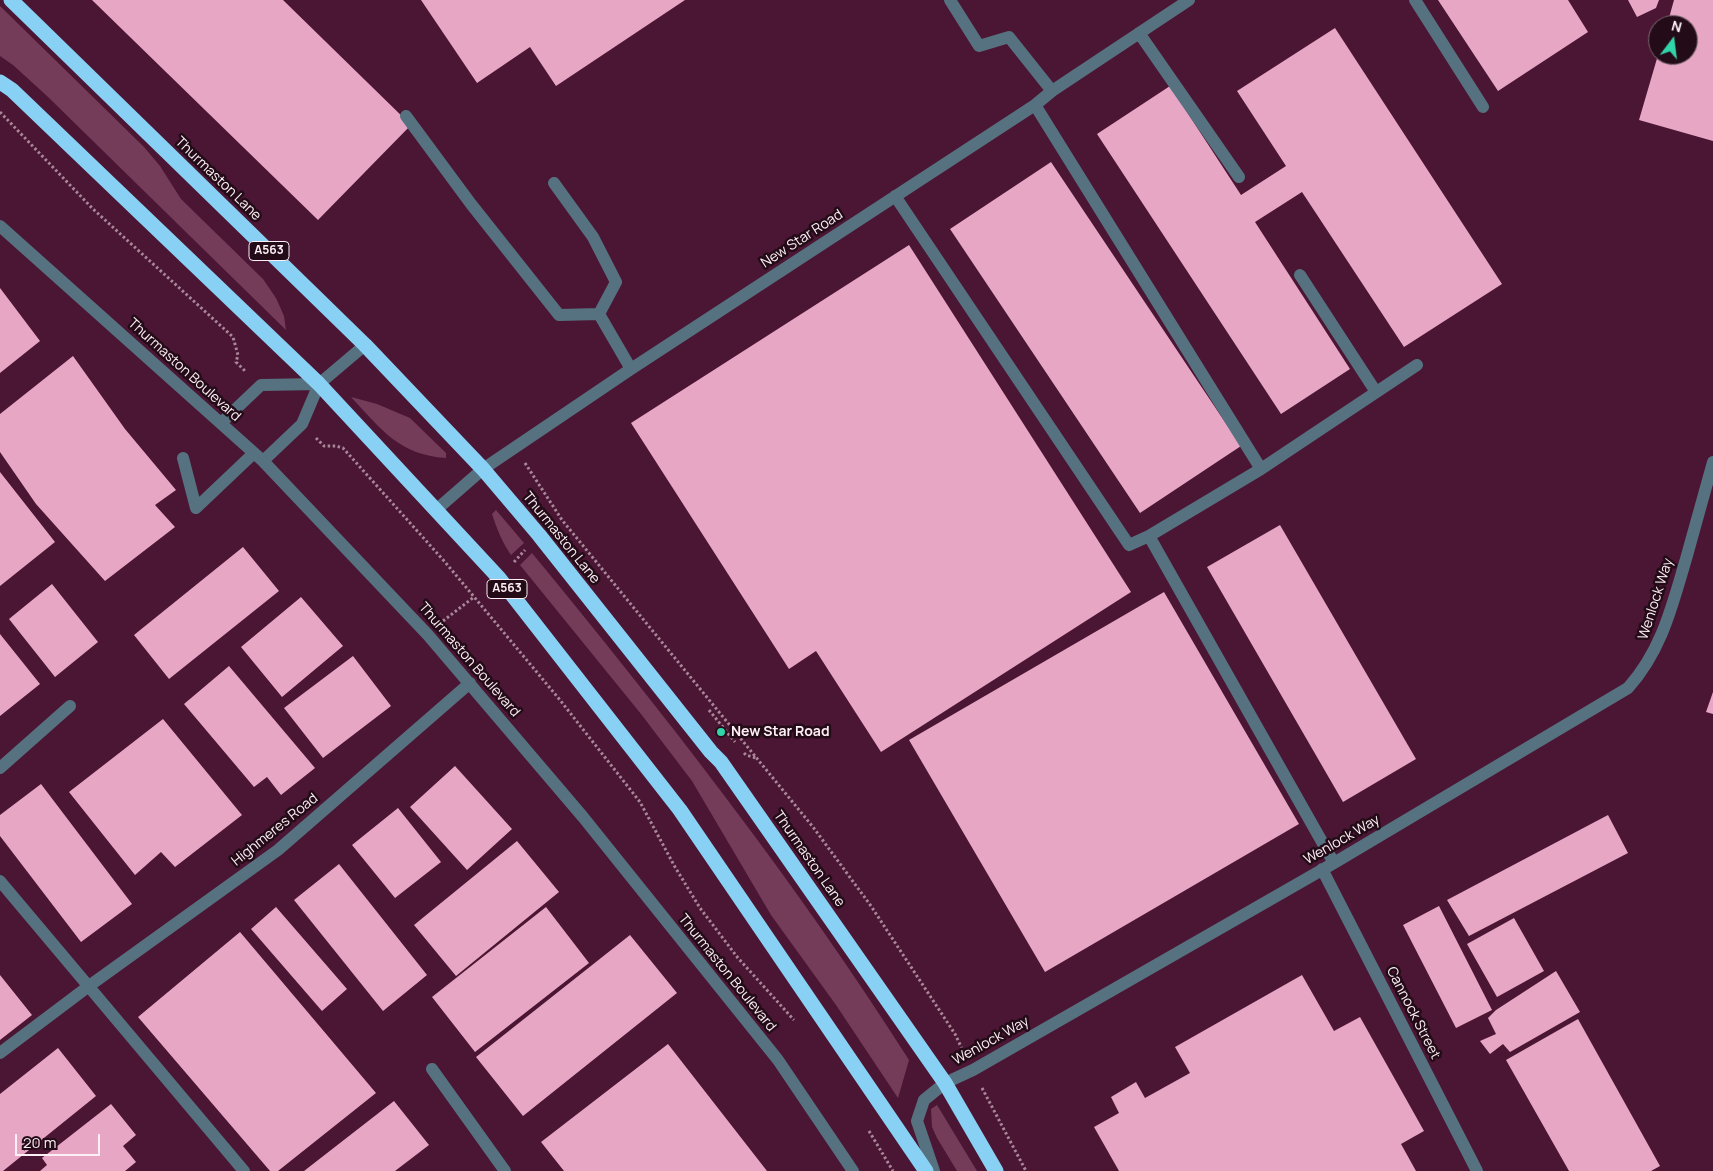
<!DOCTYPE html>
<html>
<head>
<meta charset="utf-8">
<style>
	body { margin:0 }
	#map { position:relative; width:1713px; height:1171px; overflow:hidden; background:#4b1633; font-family:Manrope,sans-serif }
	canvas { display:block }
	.north { position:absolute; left:1648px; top:15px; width:50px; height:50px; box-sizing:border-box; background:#230c18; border:1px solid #7a6770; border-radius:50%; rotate:15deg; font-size:14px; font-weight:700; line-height:20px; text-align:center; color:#fdeff5 }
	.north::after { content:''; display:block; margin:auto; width:18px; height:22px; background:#32d4a9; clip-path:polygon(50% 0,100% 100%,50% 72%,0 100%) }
	.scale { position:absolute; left:15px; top:1134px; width:85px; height:22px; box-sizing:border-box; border:2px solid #fdeff5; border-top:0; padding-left:6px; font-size:15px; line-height:18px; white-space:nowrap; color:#fdeff5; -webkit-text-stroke:4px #230c18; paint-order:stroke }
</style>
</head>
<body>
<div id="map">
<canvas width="1713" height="1171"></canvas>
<div class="north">N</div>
<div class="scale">20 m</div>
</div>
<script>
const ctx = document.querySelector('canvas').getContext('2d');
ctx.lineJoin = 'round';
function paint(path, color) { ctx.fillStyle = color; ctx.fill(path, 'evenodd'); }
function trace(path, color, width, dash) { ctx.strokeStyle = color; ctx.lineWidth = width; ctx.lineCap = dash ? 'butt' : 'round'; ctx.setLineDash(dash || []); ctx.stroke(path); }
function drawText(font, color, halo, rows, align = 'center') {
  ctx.font = font + ' Manrope,sans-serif'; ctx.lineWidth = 5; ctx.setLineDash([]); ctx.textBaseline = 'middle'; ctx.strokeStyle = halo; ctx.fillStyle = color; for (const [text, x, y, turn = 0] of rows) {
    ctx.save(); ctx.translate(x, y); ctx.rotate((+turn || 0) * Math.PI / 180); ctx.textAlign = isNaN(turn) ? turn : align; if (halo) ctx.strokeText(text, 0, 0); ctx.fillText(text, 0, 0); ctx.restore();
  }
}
paint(new Path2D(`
	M0,6L144,147L160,166L181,199L263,279L276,298L284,316L286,330L47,96L13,65L0,56Z
	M351,397L377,404L410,418L446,453V458C399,455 381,429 351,397Z
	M496,510L524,543L511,555C502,542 497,529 492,514Z
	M532,553C666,716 796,882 909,1060L898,1098L836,1005L771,915L692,781L641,714L520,565Z
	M937,1105L977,1171H957L937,1138L932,1127L931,1109Z`), '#753c59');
paint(new Path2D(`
	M92,0H283L411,125L318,220Z
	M421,0H685L556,86L530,47L477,83Z
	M1438,0H1568L1588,32L1498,91Z
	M1628,0H1659L1656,8L1637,17Z
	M1674,0H1713V141L1639,120L1658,55H1688V25H1667Z
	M1335,28L1502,284L1404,347L1302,192L1255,222L1350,369L1281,414L1097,134L1170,86L1241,195L1286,166L1237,91Z
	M1051,162L1241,446L1140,513L950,229Z
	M909,245L1131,592L881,752L816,651L789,669L631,423Z
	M0,288L40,341L0,373Z
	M73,356L125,429L176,490L155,505L175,527L105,581L36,504L0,452V414Z
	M0,472L55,542L0,586Z
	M1280,525L1416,759L1343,802L1207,567Z
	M243,547L279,591L169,679L134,635Z
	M52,584L98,642L55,677L9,619Z
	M1164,592L1299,824L1045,972L909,740Z
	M301,597L343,646L282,697L241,647Z
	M0,634L40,684L0,716Z
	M353,656L391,706L323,758L284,708Z
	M229,666L315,768L281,795L267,777L254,787L184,704Z
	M1713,692V714L1706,712Z
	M163,719L242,815L175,867L161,852L135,875L69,792Z
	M455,766L512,829L467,870L410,807Z
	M41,784L132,904L81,942L0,836V815Z
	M398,808L441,862L395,898L352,845Z
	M1608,815L1628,853L1469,936L1447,900Z
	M517,841L559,892L456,976L414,925Z
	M339,864L427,975L383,1011L294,900Z
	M1439,906L1492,1010L1456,1028L1403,925Z
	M276,907L347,989L322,1011L251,929Z
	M546,907L589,963L475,1052L432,997Z
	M1514,918L1544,971L1497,997L1467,944Z
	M240,932L376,1093L278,1171H270L138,1017Z
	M630,935L677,993L523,1116L476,1057Z
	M1556,971L1580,1012L1510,1052L1503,1044L1490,1054L1480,1041L1496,1034L1488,1018L1496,1010Z
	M0,975L32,1015L0,1040Z
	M1302,975L1334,1031L1360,1017L1424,1131L1401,1144L1416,1171H1119L1094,1127L1119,1113L1111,1097L1136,1082L1145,1098L1190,1073L1175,1047Z
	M1578,1019L1660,1166L1651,1171H1569L1506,1060Z
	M668,1044L767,1171H564L541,1142Z
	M58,1048L96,1096L3,1171H0V1094Z
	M394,1101L429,1145L395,1171H304Z
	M111,1104L136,1135L123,1146L136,1162L125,1171H40L47,1165L42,1158Z`), '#e8a6c5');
trace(new Path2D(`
	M0,112L93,209L233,337L238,355L236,362L246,372
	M316,438L324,446H336L343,448L445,562L560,700L640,802L675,867L700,908L738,958L794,1020
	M525,463L562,520L813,827L871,906L955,1034L964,1053
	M514,562L525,550
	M443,621L474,597
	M709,710L735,742
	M744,753L746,755L756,758
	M982,1088L1026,1171
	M869,1131L893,1171`), '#a88798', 3, [2.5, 2.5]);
trace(new Path2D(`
	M950,0L979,46L1009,37L1052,91
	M1415,0L1483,107
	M1139,33L1239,177
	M1035,105L1261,469
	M406,116L471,204L559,315L599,314
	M554,183L593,237L616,282L599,314L631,369
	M895,196L1129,545L1149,536
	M0,226L263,461L428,635L583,817L778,1060L853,1171
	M1300,275L1376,392
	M221,423L261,385L319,384
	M183,458L196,508L254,453
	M263,461L302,424L319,384L365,345
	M436,510L483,469L631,369L1035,105L1052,91L1189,0
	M0,768L70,706
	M1334,863L1149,536L1261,469L1417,365
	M1322,869L1477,1171
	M0,881L244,1171
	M0,1053L89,986L278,850L470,683
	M432,1069L505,1171
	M934,1171L917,1121L924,1100L945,1083L973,1070L1334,863L1628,688C1662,650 1672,606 1686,559C1695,527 1704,495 1713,462`), '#567280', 12);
trace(new Path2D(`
	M11,0L365,345L483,469L539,535L711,752L721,762L945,1083L996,1171
	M0,82L12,90L319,384L499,578L680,810L926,1171`), '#89d1f4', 15);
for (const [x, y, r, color] of [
	[721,732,5,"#32d4a9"]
]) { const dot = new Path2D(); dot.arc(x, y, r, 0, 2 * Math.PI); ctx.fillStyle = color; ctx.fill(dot); trace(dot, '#230c18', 2); }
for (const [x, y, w] of [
	[269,251,40],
	[507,589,40]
]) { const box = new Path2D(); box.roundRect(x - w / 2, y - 9.5, w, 19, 4); ctx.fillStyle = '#230c18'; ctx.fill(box); trace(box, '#fdeff5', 1); }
drawText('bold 12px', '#fdeff5', null, [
	["A563",269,251],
	["A563",507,589]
]);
drawText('14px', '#fdeff5', '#230c18', [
	["Thurmaston Lane",218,179,44],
	["New Star Road",802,239,-33],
	["Thurmaston Boulevard",184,370,42],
	["Thurmaston Lane",561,538,51],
	["Wenlock Way",1656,599,-72],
	["Thurmaston Boulevard",469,660,49],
	["Highmeres Road",275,830,-39],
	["Wenlock Way",1342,840,-30],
	["Thurmaston Lane",809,859,55],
	["Thurmaston Boulevard",727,973,51],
	["Cannock Street",1413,1013,63],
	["Wenlock Way",991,1041,-29]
]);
drawText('bold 14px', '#fdeff5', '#230c18', [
	["New Star Road",731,732]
], 'left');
</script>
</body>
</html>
